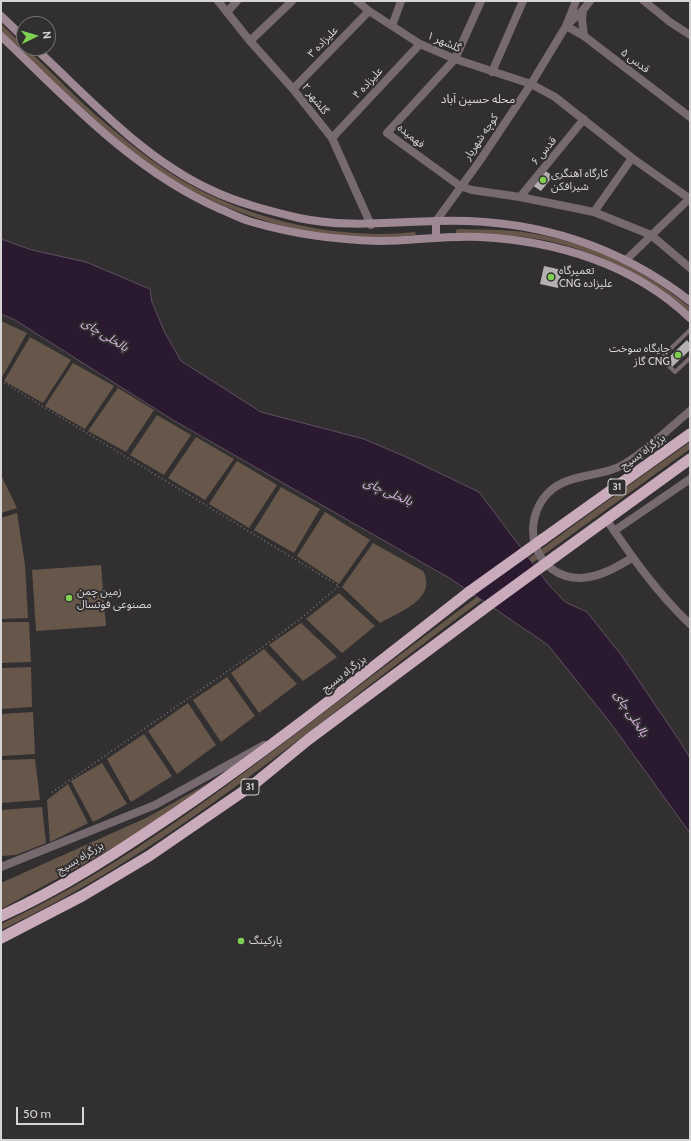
<!DOCTYPE html>
<html>
<head>
<meta charset="utf-8">
<style>
	body { margin:0 }
	#map { position:relative; width:691px; height:1141px; overflow:hidden; background:#322f30; font-family:Cabin,sans-serif }
	canvas { display:block }
	.frame { position:absolute; inset:0; border:2px solid #d6d4d4; pointer-events:none }
	.north { position:absolute; left:16px; top:16px; width:40px; height:40px; box-sizing:border-box; background:#322f30; border:1px solid #747172; border-radius:50%; rotate:85deg; font-size:11px; font-weight:700; line-height:16px; text-align:center; color:#d6d4d4 }
	.north::after { content:''; display:block; margin:auto; width:14px; height:18px; background:#7fd052; clip-path:polygon(50% 0,100% 100%,50% 72%,0 100%) }
	.scale { position:absolute; left:16px; top:1107px; width:68px; height:18px; box-sizing:border-box; border:2px solid #d6d4d4; border-top:0; padding-left:5px; font-size:12px; line-height:14px; white-space:nowrap; color:#d6d4d4; -webkit-text-stroke:3px #322f30; paint-order:stroke }
</style>
</head>
<body>
<div id="map">
<canvas width="691" height="1141"></canvas>
<div class="frame"></div>
<div class="north">N</div>
<div class="scale">50 m</div>
</div>
<script>
const ctx = document.querySelector('canvas').getContext('2d');
ctx.lineJoin = 'round';
function paint(path, color) { ctx.fillStyle = color; ctx.fill(path, 'evenodd'); }
function trace(path, color, width, dash) { ctx.strokeStyle = color; ctx.lineWidth = width; ctx.lineCap = dash ? 'butt' : 'round'; ctx.setLineDash(dash || []); ctx.stroke(path); }
function drawText(font, color, halo, rows, align = 'center') {
  ctx.font = font + ' Cabin,"Noto Sans Arabic",sans-serif'; ctx.lineWidth = 4; ctx.setLineDash([]); ctx.textBaseline = 'middle'; ctx.strokeStyle = halo; ctx.fillStyle = color; for (const [text, x, y, turn = 0] of rows) {
    ctx.save(); ctx.translate(x, y); ctx.rotate((+turn || 0) * Math.PI / 180); ctx.textAlign = isNaN(turn) ? turn : align; if (halo) ctx.strokeText(text, 0, 0); ctx.fillText(text, 0, 0); ctx.restore();
  }
}
paint(new Path2D(`
	M1,24L24,46V48H26C54,74 80,103 110,127C136,149 164,171 194,187C260,222 341,240 415,232L416,235C396,237 376,238 355,237C291,234 224,211 170,178C106,139 55,82 1,31Z
	M459,229C480,230 502,229 523,232C588,241 639,267 690,307V313C648,276 594,249 538,239C511,234 484,235 456,234V230Z
	M1,321L27,333L1,379Z
	M30,337L71,360L43,403L4,381Z
	M73,363L114,386L85,429L45,406Z
	M118,388L154,410L126,452L88,431Z
	M157,415L191,435L164,475L130,455Z
	M196,437L234,459L205,500L168,478Z
	M690,442V449C598,516 504,582 414,651C282,752 152,859 1,930V924C126,866 233,781 343,698C457,611 572,525 690,442Z
	M237,461L277,485L249,528L209,504Z
	M1,475L17,508L1,513Z
	M281,487L320,509L294,553L254,530Z
	M325,512L370,540L339,584L297,556Z
	M17,513L25,565L28,618L1,619V518Z
	M373,543L423,571C438,599 399,612 380,623L342,587Z
	M101,565L106,626L36,631L32,570Z
	M339,593L375,626L342,653L306,619Z
	M1,622H29L31,662L1,663Z
	M301,623L337,657L303,681L269,645Z
	M264,649L297,684L259,713L231,673Z
	M31,667L32,707L1,709V668Z
	M227,677L255,716L221,742L193,700Z
	M188,703L216,745L177,774L148,731Z
	M33,712L35,754L1,756V714Z
	M144,734L172,776L131,802L107,759Z
	M35,759L40,800L1,803V760Z
	M102,763L127,804L93,822L71,781Z
	M210,782L147,827L97,857L1,909V883L148,817Z
	M68,784L88,823L50,842L47,800Z
	M42,807L46,843L16,855L1,856V810Z`), '#67574a');
const water = new Path2D(`
	M1,239L32,250L86,262L150,289L152,302L164,331L181,361L261,412L364,439L404,456L479,492L549,585L565,602L587,612L622,656L681,743L690,758V833L609,721L548,645L451,579L173,420L15,320L1,314Z`);
paint(water, '#2a192f');
trace(water, '#5e5160', 1);
paint(new Path2D(`
	M544,170L553,176L541,191L532,185Z
	M544,266L562,270L558,288L540,284Z
	M687,340L690,344V350L672,367L666,360Z`), '#b5b1b0');
trace(new Path2D(`
	M1,381L339,586L301,618L264,646L51,793`), '#767374', 1.5, [1, 3]);
trace(new Path2D(`
	M690,330L661,358L675,372L690,358`), '#776970', 4);
trace(new Path2D(`
	M357,1L369,11L420,44L455,59L531,84L555,97L632,158L690,199
	M481,1L455,59L387,133L460,186L472,190L520,197L594,212L651,235L690,268
	M590,1L583,10L566,26L584,36L690,117
	M644,1L670,22L690,35
	M583,10L582,19L584,36
	M227,12L237,1
	M392,26L401,1
	M250,41L292,1
	M492,72L523,1
	M293,89L369,11
	M332,138L420,44
	M520,197L584,119
	M594,212L632,158
	M436,221L479,162L531,84L566,26L576,1
	M627,259L690,198
	M606,519C632,557 657,593 690,624
	M614,531L690,479
	M632,558C617,567 600,577 581,578C534,578 518,523 549,492C570,472 603,478 626,463C649,449 669,428 690,411`), '#776970', 8);
trace(new Path2D(`
	M218,1L250,41L293,89L332,138L371,225
	M1,867L155,805L264,745`), '#776970', 8);
trace(new Path2D(`
	M1,16L24,38
	M1,36C68,100 133,171 220,209C230,213 241,219 252,222C293,234 336,240 379,241C413,241 446,235 480,237C557,241 633,264 690,318
	M35,48C90,99 142,158 211,190C238,203 270,211 299,218C345,228 390,222 437,221C532,218 615,243 690,301
	M436,238V221`), '#9e8894', 8);
trace(new Path2D(`
	M543,539L690,434
	M556,556L690,459
	M1,916C63,888 121,850 177,812C278,743 373,667 469,592
	M1,938L82,896L149,856L254,784L309,739L482,610`), '#caabbc', 11);
trace(new Path2D(`
	M469,592L543,539
	M482,610L556,556`), '#caabbc', 11);
for (const [x, y, r, color] of [
	[543,180,4,"#7fd052"],
	[551,277,4,"#7fd052"],
	[678,355,4,"#7fd052"],
	[69,598,4,"#7fd052"],
	[241,941,4,"#7fd052"]
]) { const dot = new Path2D(); dot.arc(x, y, r, 0, 2 * Math.PI); ctx.fillStyle = color; ctx.fill(dot); trace(dot, '#322f30', 1.5); }
for (const [x, y, w] of [
	[617,487,18],
	[250,787,18]
]) { const box = new Path2D(); box.roundRect(x - w / 2, y - 8, w, 16, 3); ctx.fillStyle = '#322f30'; ctx.fill(box); trace(box, '#d6d4d4', 1); }
drawText('bold 10px', '#d6d4d4', null, [
	["31",617,487],
	["31",250,787]
]);
drawText('11px', '#d6d4d4', '#322f30', [
	["علیزاده ۳",323,42,-46],
	["گلشهر ۱",444,42,23],
	["قدس ۵",635,61,37],
	["علیزاده ۴",368,83,-47],
	["گلشهر ۲",315,99,52],
	["فهمیده",411,136,39],
	["کوچه شهریار",481,137,-56],
	["قدس ۶",544,151,-50],
	["بزرگراه بسیج",643,452,-36],
	["بزرگراه بسیج",344,674,-38],
	["بزرگراه بسیج",80,858,-31]
]);
drawText('11px', '#d6d4d4', '#322f30', [
	["کارگاه آهنگری",551,174],
	["شیرافکن",551,187],
	["تعمیرگاه",559,271],
	["CNG علیزاده",559,284],
	["جایگاه سوخت",670,349,"right"],
	["گاز CNG",670,362,"right"],
	["زمین چمن",77,592],
	["مصنوعی فوتسال",77,605],
	["پارکینگ",249,941]
], 'left');
drawText('12px', '#dcd8d8', '#322f30', [
	["محله حسین آباد",478,99]
]);
drawText('italic 12px', '#d8b4e3', '#322f30', [
	["بالخلی چای",105,335,32],
	["بالخلی چای",388,492,24],
	["بالخلی چای",631,714,57]
]);
</script>
</body>
</html>
